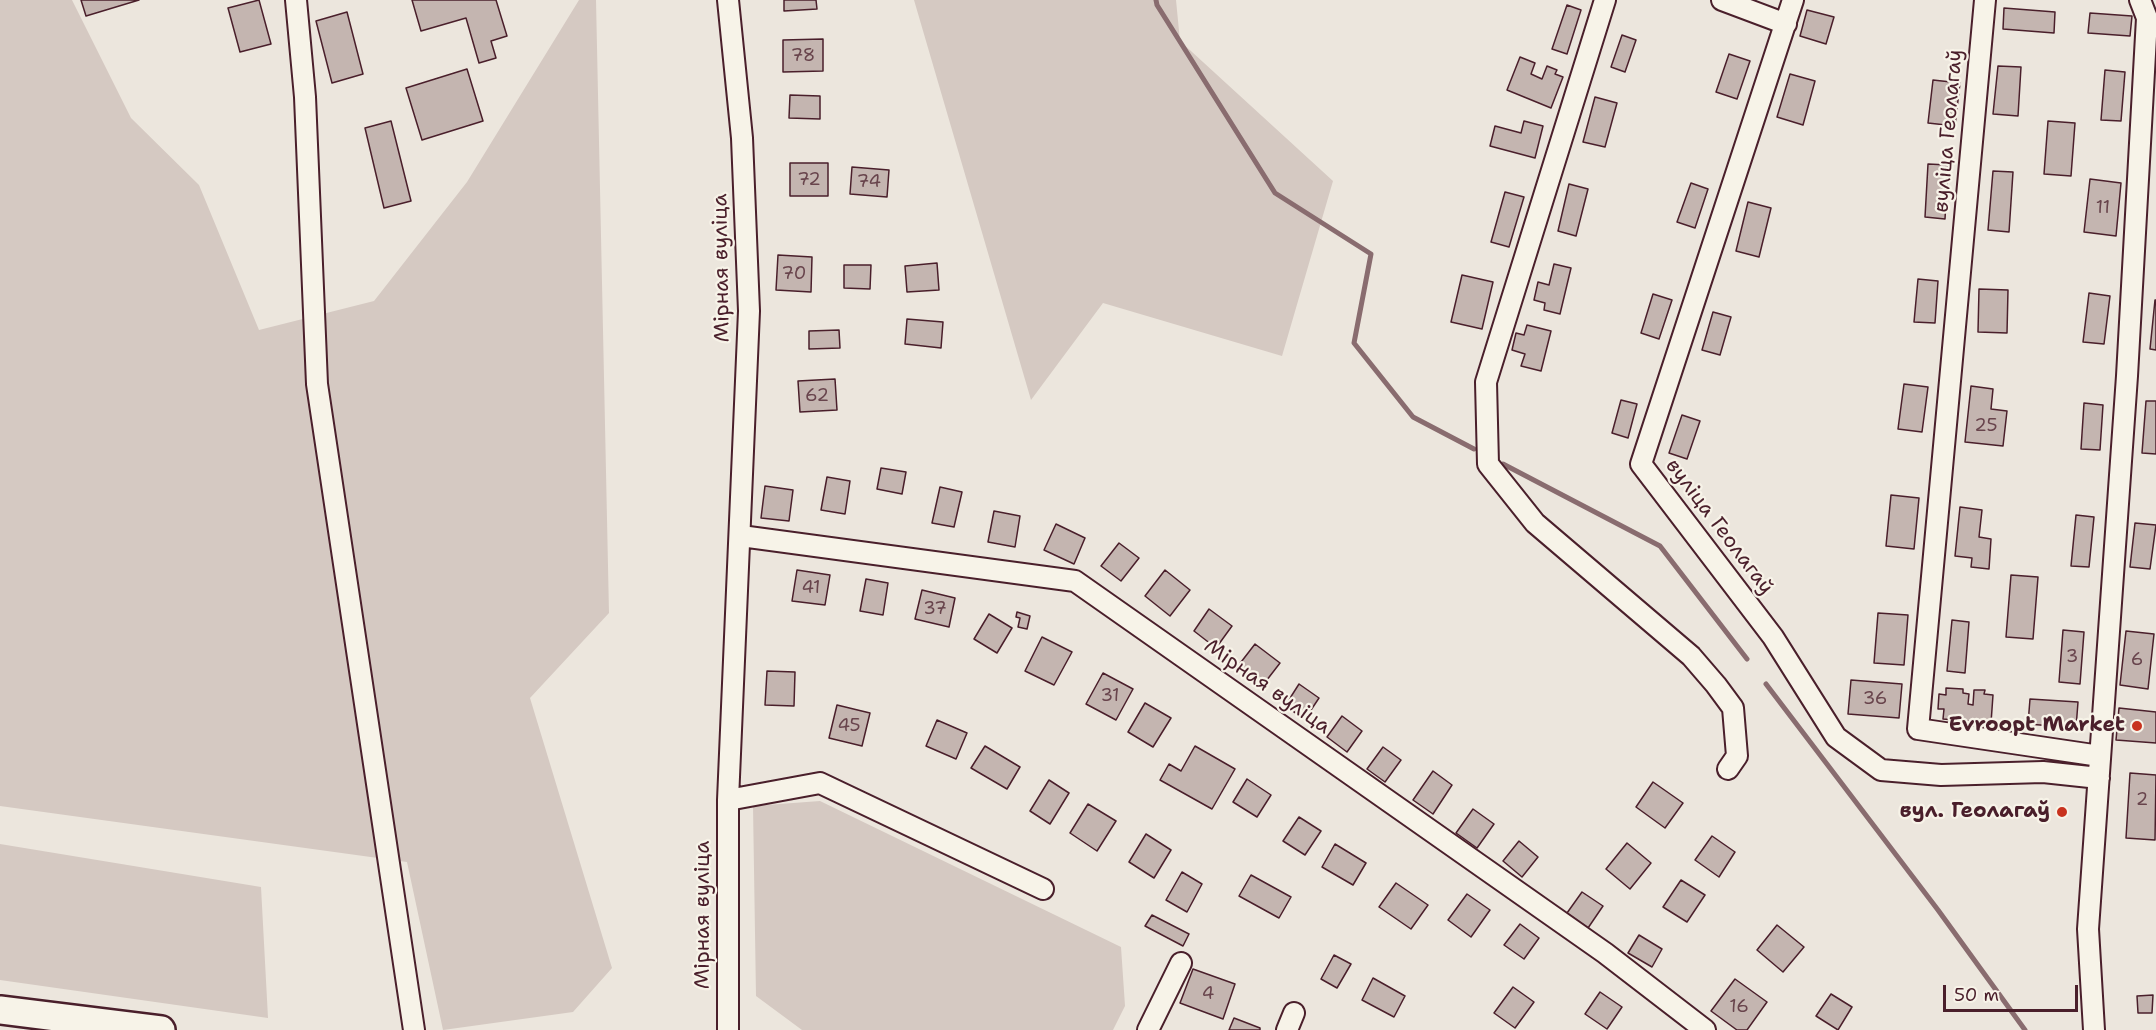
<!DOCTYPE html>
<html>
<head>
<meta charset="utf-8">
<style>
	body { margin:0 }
	#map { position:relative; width:2156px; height:1030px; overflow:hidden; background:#ece6dd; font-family:"Shantell Sans",sans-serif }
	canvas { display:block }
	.scale { position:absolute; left:1943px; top:985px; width:135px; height:27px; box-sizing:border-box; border:3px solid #4a1f2b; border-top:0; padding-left:8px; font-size:18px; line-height:21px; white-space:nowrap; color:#4a1f2b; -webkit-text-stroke:4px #f7f3e8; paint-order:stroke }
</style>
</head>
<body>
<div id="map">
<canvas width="2156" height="1030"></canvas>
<div class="scale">50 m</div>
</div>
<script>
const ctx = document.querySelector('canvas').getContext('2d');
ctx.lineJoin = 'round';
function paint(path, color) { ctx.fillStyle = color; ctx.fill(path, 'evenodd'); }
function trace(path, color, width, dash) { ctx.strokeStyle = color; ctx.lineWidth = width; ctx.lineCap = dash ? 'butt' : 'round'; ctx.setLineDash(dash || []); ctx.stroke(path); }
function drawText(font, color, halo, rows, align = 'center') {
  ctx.font = font + ' "Shantell Sans",sans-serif'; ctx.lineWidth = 4.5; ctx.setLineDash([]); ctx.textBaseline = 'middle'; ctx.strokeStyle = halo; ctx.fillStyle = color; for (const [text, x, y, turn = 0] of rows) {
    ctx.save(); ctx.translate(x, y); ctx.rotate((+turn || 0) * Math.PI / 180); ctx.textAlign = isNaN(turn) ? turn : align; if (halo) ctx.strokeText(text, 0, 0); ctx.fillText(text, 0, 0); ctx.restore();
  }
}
paint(new Path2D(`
	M0,0H72L131,118L199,185L259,330L374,301L467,182L579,0H596L609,613L530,698L612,968L573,1012L443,1030L407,862L0,806Z
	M914,0H1176L1180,41L1333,181L1282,356L1103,303L1031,400Z
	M820,801L1121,947L1125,1006L1113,1030H802L756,996L753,806Z
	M0,844L261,887L268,1018L0,980Z`), '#d5c9c2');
trace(new Path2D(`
	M1156,0L1157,5L1275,193L1371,254L1354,343L1413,417L1474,449
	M1503,464L1660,546L1747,659
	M1766,684L1938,910L2025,1030`), '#896c6f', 5);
const building = new Path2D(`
	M81,0H139L86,16Z
	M259,0L271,44L240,52L228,8Z
	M412,0H496L507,36L491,41L496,58L479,63L466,18L421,31Z
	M784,0H816L817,9L784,11Z
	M1567,5L1581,10L1567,54L1552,49Z
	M2004,8L2055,12L2054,33L2003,29Z
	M1807,10L1834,17L1826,44L1800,36Z
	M347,12L363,74L332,83L316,21Z
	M2090,13L2132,16L2130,36L2088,33Z
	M1622,35L1636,40L1625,72L1611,67Z
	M823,39V71L783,72V40Z
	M1729,54L1750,61L1737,99L1716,92Z
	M1520,57L1535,63L1531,74L1542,79L1547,66L1557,70L1555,74L1563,77L1551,108L1507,90Z
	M1998,66L2021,67L2018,116L1993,114Z
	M467,69L483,121L422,140L406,88Z
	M2105,70L2125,72L2121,121L2101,120Z
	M1790,74L1815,81L1803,125L1777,117Z
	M1933,80L1960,83L1955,126L1928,123Z
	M790,95L820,96V119L789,118Z
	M1595,97L1617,103L1605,147L1583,142Z
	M391,121L411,201L384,208L365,128Z
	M1524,121L1543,126L1535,158L1490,146L1495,126L1521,133Z
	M2048,121L2075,123L2071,176L2044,174Z
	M790,163H828V196H790Z
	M1928,164L1948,165L1945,219L1925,217Z
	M852,167L889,170L887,197L850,194Z
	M1993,171L2013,172L2009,232L1988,230Z
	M2090,179L2121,183L2116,236L2084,232Z
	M1691,183L1708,189L1695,228L1677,222Z
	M1569,184L1588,189L1576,236L1558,231Z
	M1505,192L1524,197L1509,247L1491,242Z
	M1748,202L1771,208L1759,257L1736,251Z
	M778,255L812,257L811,292L776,290Z
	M937,263L939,290L907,292L905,266Z
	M1554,264L1571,268L1560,314L1544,310L1545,303L1534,300L1538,282L1549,285Z
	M844,265H871L870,289L844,288Z
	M1462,275L1493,282L1482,329L1451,322Z
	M1918,279L1938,281L1935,323L1914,322Z
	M1979,289L2008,290L2007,333L1978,332Z
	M2089,293L2110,296L2104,344L2083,342Z
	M1653,294L1672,300L1659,339L1641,333Z
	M2155,300H2156V350L2150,349Z
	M1713,312L1731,317L1720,355L1702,350Z
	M907,319L943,322L941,348L905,344Z
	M1527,325L1551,331L1541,371L1521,366L1525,354L1512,350L1516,333L1524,335Z
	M839,330L840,348L809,349V331Z
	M835,379L837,410L800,412L798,381Z
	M1904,384L1928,387L1922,432L1898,429Z
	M1971,386L1993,389L1991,409L2007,411L2003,446L1965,442Z
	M1621,400L1637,404L1628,438L1612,433Z
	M2146,401H2156V454L2142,453Z
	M2084,403L2103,405L2100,450L2081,449Z
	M1682,415L1700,421L1687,459L1669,453Z
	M881,468L906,472L902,494L877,489Z
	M827,477L850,481L845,514L821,510Z
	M765,486L793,490L789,521L761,518Z
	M940,487L962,492L954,527L932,523Z
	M1891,495L1919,498L1914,549L1886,546Z
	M1960,507L1982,510L1979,537L1991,539L1989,569L1971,567L1972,558L1955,556Z
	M994,511L1020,516L1015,547L988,542Z
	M2076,515L2094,517L2089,567L2071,566Z
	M2135,523L2156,525L2150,569L2130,567Z
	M1056,524L1085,538L1074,564L1044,550Z
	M1119,543L1139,558L1121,581L1101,566Z
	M797,570L830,575L825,605L792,601Z
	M1165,570L1190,590L1170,616L1145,596Z
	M2011,575L2038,577L2033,639L2006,637Z
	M866,579L888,583L883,615L860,611Z
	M922,590L955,598L949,627L915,619Z
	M1209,609L1232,626L1216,648L1194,631Z
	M1017,612L1030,616L1027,629L1018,627L1020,618L1016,617Z
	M1878,613L1908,615L1904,665L1874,663Z
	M989,614L1012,628L997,653L974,639Z
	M1952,620L1969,622L1965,673L1947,671Z
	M2063,630L2084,632L2080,684L2059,682Z
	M2126,631L2154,634L2148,689L2120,685Z
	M1042,637L1072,652L1054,685L1025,671Z
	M1255,644L1280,663L1263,685L1238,666Z
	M767,671L795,672L794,706L765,705Z
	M1103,673L1133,689L1116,720L1086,704Z
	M1851,680L1902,684L1899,718L1848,714Z
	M1299,684L1319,698L1305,719L1285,706Z
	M1946,688L1963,689V693L1969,694L1968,704L1973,705L1974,690H1985L1984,694L1993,695L1991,723L1943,719L1944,709H1938L1939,694L1946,695Z
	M2030,699L2078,702L2076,728L2028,724Z
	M1145,703L1171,718L1153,747L1128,732Z
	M837,705L870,713L862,746L829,738Z
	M2119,708L2156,712V743L2116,740Z
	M1342,716L1362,731L1347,752L1327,737Z
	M937,720L967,733L956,759L926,746Z
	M985,746L1020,767L1007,789L971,768Z
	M1195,746L1235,769L1212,809L1160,780L1169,764L1181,771Z
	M1383,747L1401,760L1385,782L1367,769Z
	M1433,771L1452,785L1433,814L1413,800Z
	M2130,773L2156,775L2155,840L2126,838Z
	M1247,779L1271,795L1257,817L1233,802Z
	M1049,780L1069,793L1050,824L1030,811Z
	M1653,782L1683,803L1665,828L1636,807Z
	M1088,804L1116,821L1097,851L1070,833Z
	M1473,809L1494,824L1477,848L1456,833Z
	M1299,817L1321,831L1305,855L1283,841Z
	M1146,834L1171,850L1154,878L1129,862Z
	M1712,836L1735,852L1719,877L1695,860Z
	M1519,841L1538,857L1522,877L1503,861Z
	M1627,843L1651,863L1630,889L1606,869Z
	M1335,844L1366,863L1353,885L1322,867Z
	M1182,872L1202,884L1187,912L1166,900Z
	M1251,875L1291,897L1279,918L1239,896Z
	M1681,880L1705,895L1687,922L1663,907Z
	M1396,883L1428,905L1411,929L1379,907Z
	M1582,892L1603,906L1588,928L1567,913Z
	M1467,894L1490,910L1471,937L1448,920Z
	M1152,915L1189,934L1183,946L1145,926Z
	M1520,924L1539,938L1524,959L1504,945Z
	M1777,925L1804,947L1783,972L1757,950Z
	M1639,935L1662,949L1652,967L1628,953Z
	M1334,955L1351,964L1337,988L1321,979Z
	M1193,969L1235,984L1223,1019L1180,1003Z
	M1373,978L1405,996L1394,1017L1362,1000Z
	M1735,979L1767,1002L1747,1030H1737L1711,1011Z
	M1513,987L1534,1002L1515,1028L1494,1013Z
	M1600,992L1622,1007L1607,1029L1585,1014Z
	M1831,994L1852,1007L1838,1030L1816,1016Z
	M2153,995L2152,1013H2138L2137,996Z
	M1234,1018L1260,1028V1030H1229Z`);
paint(building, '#c4b5b0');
trace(building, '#4a1f2b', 1.5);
const street = new Path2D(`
	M296,0L305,97L317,384L414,1030
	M1605,0L1486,382L1488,464L1535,523L1691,656L1716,685L1733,708L1737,756L1728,769
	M1722,0L1786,24
	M1793,0L1641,464L1773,637L1836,737L1881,770L1941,775L2043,772L2099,778
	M1985,0L1918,729L2100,756
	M741,536L1075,581L1605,953L1705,1030
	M728,800L820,783L1043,889
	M728,1030V800L749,311L742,138L728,0
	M1148,1030L1181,963
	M1287,1030L1294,1013
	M2094,1030L2088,929L2127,376L2147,18L2140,0`);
const secondary = new Path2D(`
	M0,1010L161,1030`);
trace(street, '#4a1f2b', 24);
trace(secondary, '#4a1f2b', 32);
trace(street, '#f7f3e8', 20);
trace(secondary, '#f7f3e8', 27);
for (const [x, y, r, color] of [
	[2137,726,6,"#c8321e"],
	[2062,812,6,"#c8321e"]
]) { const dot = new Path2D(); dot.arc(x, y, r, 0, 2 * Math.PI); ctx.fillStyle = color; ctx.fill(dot); trace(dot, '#f7f3e8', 2); }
drawText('18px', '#68444c', null, [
	["78",803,56],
	["72",809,180],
	["74",869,182],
	["11",2103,208],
	["70",794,274],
	["62",817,396],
	["25",1986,426],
	["41",811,588],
	["37",935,609],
	["3",2072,657],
	["6",2137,660],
	["31",1110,696],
	["36",1875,699],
	["45",849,726],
	["2",2142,800],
	["4",1208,994],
	["16",1739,1007]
]);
drawText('21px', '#4a1f2b', '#f7f3e8', [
	["вуліца Геолагаў",1949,131,-85],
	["Мірная вуліца",722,268,-91],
	["вуліца Геолагаў",1719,527,53],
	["Мірная вуліца",1267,687,35],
	["Мірная вуліца",704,915,-90]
]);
drawText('bold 21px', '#4a1f2b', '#f7f3e8', [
	["Evroopt Market",2125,726],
	["вул. Геолагаў",2050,812]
], 'right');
</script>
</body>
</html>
